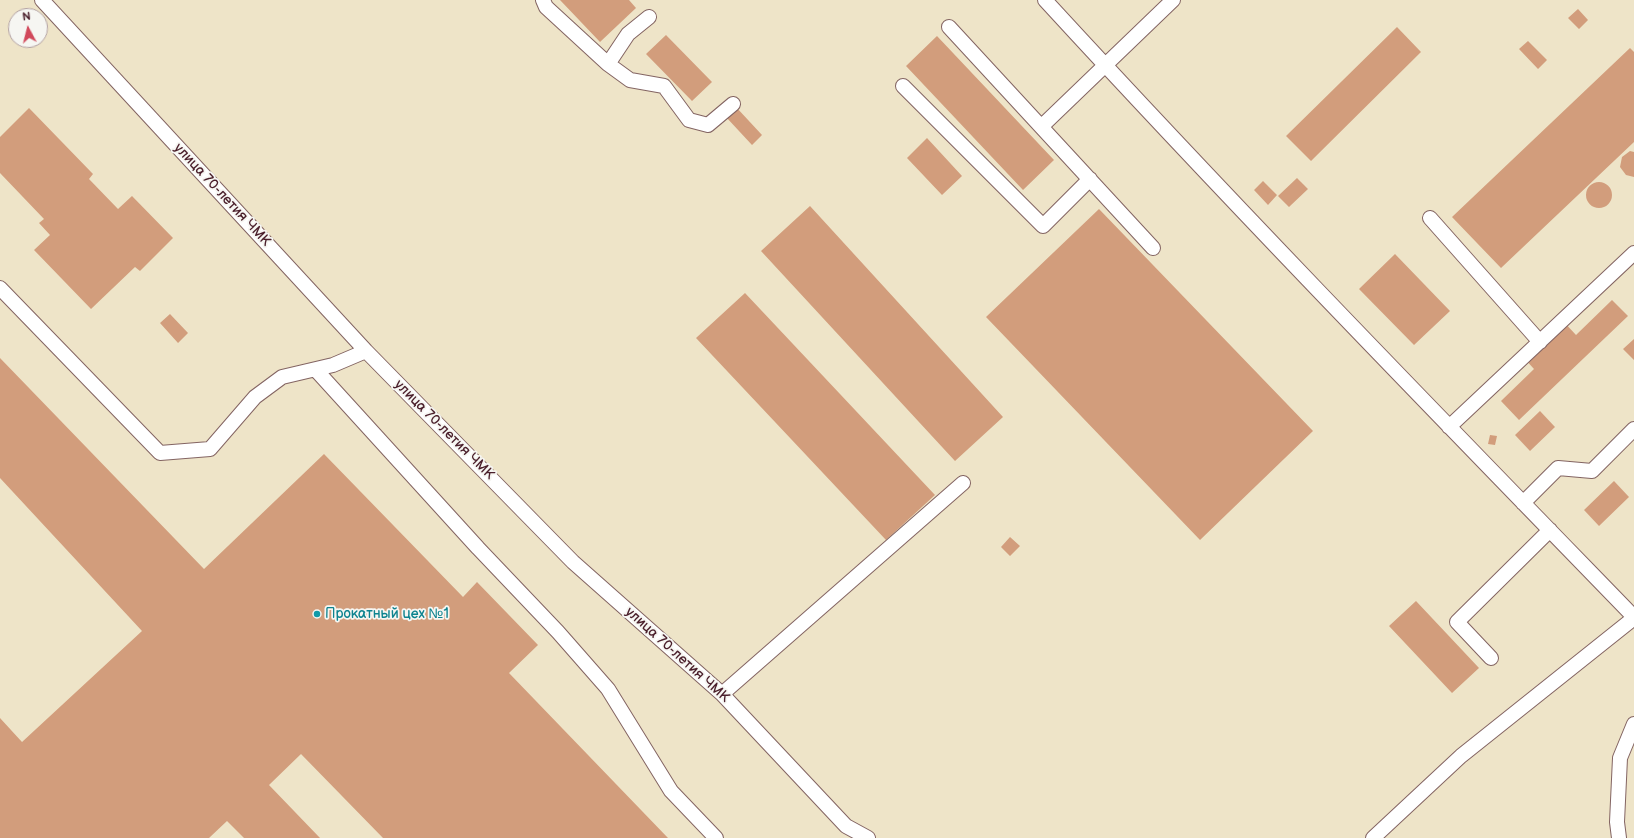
<!DOCTYPE html>
<html>
<head>
<meta charset="utf-8">
<style>
	body { margin:0 }
	#map { position:relative; width:1634px; height:838px; overflow:hidden; background:#eee4c8; font-family:"Balsamiq Sans",sans-serif }
	canvas { display:block }
	.north { position:absolute; left:8px; top:8px; width:40px; height:40px; box-sizing:border-box; background:#f6f6f2; border:1px solid #b1a0a2; border-radius:50%; rotate:353deg; font-size:11px; font-weight:700; line-height:16px; text-align:center; color:#4a1f2b }
	.north::after { content:''; display:block; margin:auto; width:14px; height:18px; background:#d1495b; clip-path:polygon(50% 0,100% 100%,50% 72%,0 100%) }
</style>
</head>
<body>
<div id="map">
<canvas width="1634" height="838"></canvas>
<div class="north">N</div>
</div>
<script>
const ctx = document.querySelector('canvas').getContext('2d');
ctx.lineJoin = 'round';
function paint(path, color) { ctx.fillStyle = color; ctx.fill(path, 'evenodd'); }
function trace(path, color, width, dash) { ctx.strokeStyle = color; ctx.lineWidth = width; ctx.lineCap = dash ? 'butt' : 'round'; ctx.setLineDash(dash || []); ctx.stroke(path); }
function drawText(font, color, halo, rows, align = 'center') {
  ctx.font = font + ' "Balsamiq Sans",sans-serif'; ctx.lineWidth = 3.5; ctx.setLineDash([]); ctx.textBaseline = 'middle'; ctx.strokeStyle = halo; ctx.fillStyle = color; for (const [text, x, y, turn = 0] of rows) {
    ctx.save(); ctx.translate(x, y); ctx.rotate((+turn || 0) * Math.PI / 180); ctx.textAlign = isNaN(turn) ? turn : align; if (halo) ctx.strokeText(text, 0, 0); ctx.fillText(text, 0, 0); ctx.restore();
  }
}
paint(new Path2D(`
	M560,0H629L636,8L600,42Z
	M1578,9L1588,20L1579,29L1568,18Z
	M1397,27L1421,52L1311,161L1286,136Z
	M666,35L712,82L692,101L646,54Z
	M937,36L1054,160L1023,190L906,66Z
	M1528,41L1547,60L1538,69L1519,49Z
	M1630,48L1634,52V142L1501,268L1452,217Z
	M736,107L762,135L752,145L726,117Z
	M29,108L93,174L89,179L118,209L132,196L173,238L140,271L135,267L91,309L34,250L50,235L39,223L44,219L0,173V137Z
	M927,138L962,176L942,195L907,158Z
	M1630,151L1634,152V177L1626,175L1620,167L1622,157Z
	M1297,178L1308,189L1289,207L1278,196Z
	M1263,181L1277,195L1268,205L1254,190Z
	M1586 195a13 13 0 1 1 26 0a13 13 0 1 1-26 0Z
	M810,206L1003,417L955,461L761,251Z
	M1099,209L1313,431L1200,540L986,317Z
	M1395,254L1450,311L1414,345L1359,289Z
	M745,293L935,495L886,540L696,338Z
	M1612,300L1628,316L1519,420L1501,401L1534,369L1524,358L1563,321L1576,335Z
	M170,314L188,333L178,343L160,323Z
	M1634,339V360L1623,349Z
	M0,358L204,569L324,454L463,597L477,582L538,645L509,673L668,838H383L301,754L269,785L320,838H244L227,821L209,838H0V718L22,742L142,631L0,478Z
	M1540,411L1555,427L1530,451L1515,435Z
	M1490,435L1497,436L1495,445L1488,444Z
	M1614,481L1629,497L1599,526L1584,510Z
	M1010,537L1020,546L1010,556L1001,547Z
	M1416,601L1479,668L1452,693L1389,626Z`), '#d29d7c');
const minor = new Path2D(`
	M42,0L366,351L573,562L722,694L846,826L868,838
	M543,0L546,7L608,64L630,80L664,86L689,120L708,125L733,104
	M1045,0C1237,209 1436,413 1634,617
	M949,27L1153,248
	M608,64L628,34L649,17
	M903,86L1043,226L1090,179
	M1042,126L1173,0
	M1430,218L1540,342
	M0,288L160,453L210,449L255,397L282,377L333,365L366,351
	M316,370L478,548L558,632L608,689L671,791L716,838
	M1449,427L1634,253
	M1523,503L1558,468L1592,471L1634,429
	M1491,658L1457,622L1550,530
	M722,694L963,483
	M1373,838L1461,756L1634,618
	M1619,838L1617,822L1620,758L1634,724`);
trace(minor, '#836462', 16);
trace(minor, '#fff', 14);
for (const [x, y, r, color] of [
	[317,614,4,"#0f9aa8"]
]) { const dot = new Path2D(); dot.arc(x, y, r, 0, 2 * Math.PI); ctx.fillStyle = color; ctx.fill(dot); trace(dot, '#f6f6f2', 1.5); }
drawText('14px', '#4a1f2b', '#f6f6f2', [
	["улица 70-летия ЧМК",222,195,47],
	["улица 70-летия ЧМК",444,430,45],
	["улица 70-летия ЧМК",677,655,42]
]);
drawText('14px', '#0d838f', '#f6f6f2', [
	["Прокатный цех №1",325,614]
], 'left');
</script>
</body>
</html>
